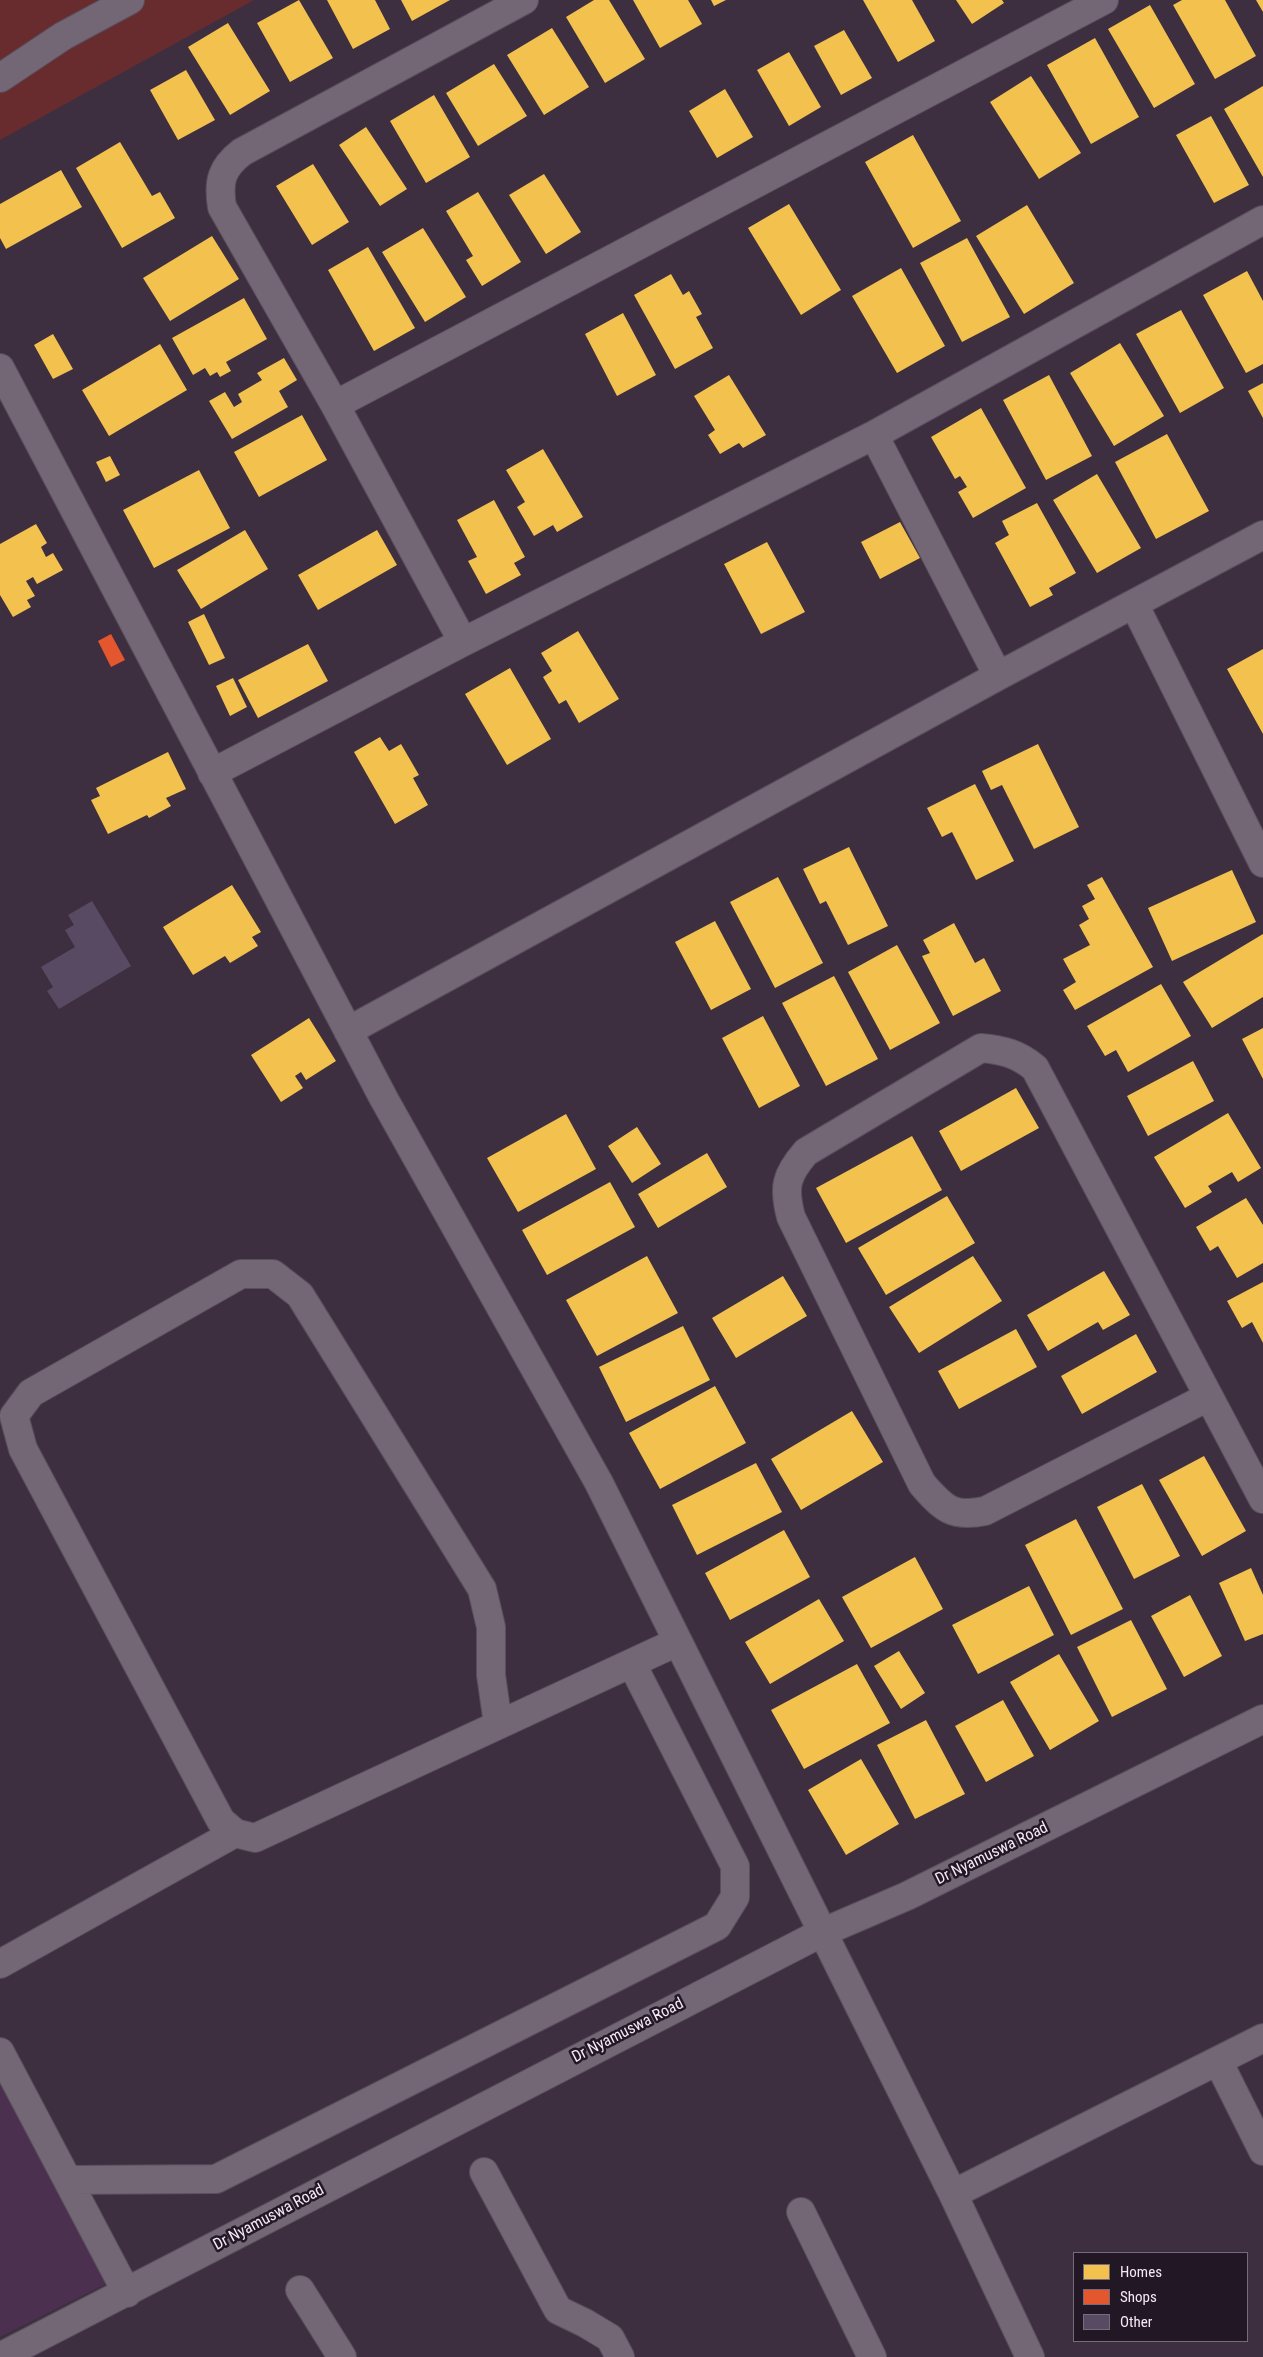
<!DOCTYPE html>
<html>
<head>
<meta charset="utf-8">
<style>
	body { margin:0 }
	#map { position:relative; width:1263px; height:2357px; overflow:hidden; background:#3d2f40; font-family:"Roboto Condensed",sans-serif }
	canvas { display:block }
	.legend { position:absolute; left:1073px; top:2252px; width:175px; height:90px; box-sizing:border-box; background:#221724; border:1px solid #776a79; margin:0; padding:6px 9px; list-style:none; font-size:15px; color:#f7e7f9 }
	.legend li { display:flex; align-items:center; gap:10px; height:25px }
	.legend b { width:25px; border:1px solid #776a79 }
</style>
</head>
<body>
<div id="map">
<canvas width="1263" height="2357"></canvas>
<ul class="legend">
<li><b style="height:14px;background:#f2c14e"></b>Homes</li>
<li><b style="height:14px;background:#e4572e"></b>Shops</li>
<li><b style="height:14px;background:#584a62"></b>Other</li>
</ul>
</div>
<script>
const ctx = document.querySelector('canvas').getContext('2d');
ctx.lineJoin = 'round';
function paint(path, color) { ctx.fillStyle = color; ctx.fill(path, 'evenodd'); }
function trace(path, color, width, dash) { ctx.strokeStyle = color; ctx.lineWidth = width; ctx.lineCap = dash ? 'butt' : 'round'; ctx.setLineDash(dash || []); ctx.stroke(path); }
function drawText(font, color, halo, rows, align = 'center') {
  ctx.font = font + ' "Roboto Condensed",sans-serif'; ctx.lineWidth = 5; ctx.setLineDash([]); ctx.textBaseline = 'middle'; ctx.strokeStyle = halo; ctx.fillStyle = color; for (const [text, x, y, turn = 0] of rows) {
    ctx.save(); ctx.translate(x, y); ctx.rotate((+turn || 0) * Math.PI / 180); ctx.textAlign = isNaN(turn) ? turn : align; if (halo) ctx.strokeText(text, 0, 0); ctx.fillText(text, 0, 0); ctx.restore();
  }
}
paint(new Path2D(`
	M0,2083L109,2282L0,2337Z`), '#4c3050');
paint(new Path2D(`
	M0,0H254L0,140Z`), '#682c2f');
paint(new Path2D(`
	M299,0L333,58L290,82L257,23Z
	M327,0H375L390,29L353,49Z
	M401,0H450L412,21Z
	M594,0H609L645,59L605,83L566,17Z
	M633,0H688L702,24L660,48Z
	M711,0H726L714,6Z
	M863,0H912L935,41L898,62Z
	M956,0H1002L1004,3L972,24Z
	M1182,0H1225L1256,56L1215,79L1173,5Z
	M1256,0H1263V12Z
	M1150,5L1195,84L1154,108L1108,29Z
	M228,23L270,91L230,115L188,47Z
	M552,28L589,87L544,115L507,55Z
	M844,30L872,78L841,95L814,46Z
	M1095,38L1139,117L1091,144L1047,65Z
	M789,52L821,107L789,126L757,70Z
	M494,64L527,116L478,146L446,93Z
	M186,70L215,120L178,140L150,90Z
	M1031,76L1081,153L1039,179L990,102Z
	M1263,86V177L1224,109Z
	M725,89L753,137L717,158L689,111Z
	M434,95L470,157L426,183L390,121Z
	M1211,116L1249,185L1214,203L1176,135Z
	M366,127L407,189L380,206L339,145Z
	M913,135L961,221L913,248L865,162Z
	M120,142L152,196L160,192L175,218L122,248L76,168Z
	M313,164L349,222L312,245L276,186Z
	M61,170L82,207L6,249L0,238V204Z
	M544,174L581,232L546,254L509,195Z
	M478,192L521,262L482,286L466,260L473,256L446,211Z
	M789,204L841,290L801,315L748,228Z
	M1027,205L1074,283L1024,314L976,236Z
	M423,228L466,297L425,322L382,252Z
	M212,236L239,279L170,321L143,278Z
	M967,238L1010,317L962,342L920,263Z
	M368,247L415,328L374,351L328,270Z
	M901,268L945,346L897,373L852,296Z
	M1247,271L1263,301V364L1246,373L1203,295Z
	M671,274L683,295L689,291L702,314L696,317L713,348L675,369L634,295Z
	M244,298L267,339L226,362L231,371L220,377L217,372L210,376L205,368L193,375L172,338Z
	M1181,310L1224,388L1180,413L1136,334Z
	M623,313L656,375L617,396L585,334Z
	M53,334L73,369L53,379L34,345Z
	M1120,343L1164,416L1114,446L1070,373Z
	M160,344L187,390L109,436L82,390Z
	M284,358L297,380L279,391L288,407L232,439L209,401L225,392L234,407L242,402L238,394L262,380L257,373Z
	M729,375L766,435L743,448L739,443L720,454L708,435L715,430L694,396Z
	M1049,375L1092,456L1046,480L1003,400Z
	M1263,383V418L1248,391Z
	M981,408L1026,488L973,518L958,492L967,487L960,476L955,479L931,437Z
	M302,415L327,460L259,497L234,452Z
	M1167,434L1209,511L1156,539L1115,462Z
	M543,449L583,517L557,532L553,525L534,536L517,507L525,502L506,470Z
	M110,456L120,475L106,482L96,462Z
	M199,470L230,528L154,568L123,510Z
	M1097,474L1141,548L1097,573L1053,500Z
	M494,500L525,557L514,563L521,575L486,594L468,561L477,557L457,520Z
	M1037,503L1076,573L1049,588L1053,595L1030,607L995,543L1009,535L1002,521Z
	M900,522L920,558L880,579L861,542Z
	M36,524L47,543L41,547L46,557L53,553L63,570L37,584L33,577L26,581L35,596L27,600L31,607L13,617L0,595V544Z
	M245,530L268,569L201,609L177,570Z
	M377,530L397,565L318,610L298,575Z
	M767,542L805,612L761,634L724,564Z
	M204,614L225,658L209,665L188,622Z
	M578,631L619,699L579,723L566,700L559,704L543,677L552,671L541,653Z
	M308,644L328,681L258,718L238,680Z
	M1263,649V734L1227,669Z
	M510,668L551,739L507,765L465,694Z
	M233,678L247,707L230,716L216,686Z
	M380,737L389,751L401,744L419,775L413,778L428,805L395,824L354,752Z
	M1038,744L1079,827L1034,849L1002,785L991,790L982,771Z
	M168,752L186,789L166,798L171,806L149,818L147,815L108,834L91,800L100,796L96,788Z
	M975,784L1014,861L976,880L952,832L942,837L927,808Z
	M849,847L888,926L848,945L826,901L820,904L803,869Z
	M1232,870L1256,922L1172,961L1148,908Z
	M778,877L823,963L775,988L730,902Z
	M1102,877L1153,967L1075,1010L1063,990L1076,982L1063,959L1090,945L1079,925L1089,919L1082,906L1095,899L1087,885Z
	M232,885L261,932L252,937L258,946L230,963L225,956L193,975L163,927Z
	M715,921L751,989L711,1010L675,942Z
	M954,923L975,963L984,958L1001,991L953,1016L922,956L930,953L923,940Z
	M1263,934V997L1212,1028L1183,982Z
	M897,945L940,1023L890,1050L848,972Z
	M834,976L878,1059L826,1086L782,1003Z
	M1161,984L1191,1036L1128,1072L1116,1050L1105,1056L1087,1026Z
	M763,1016L800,1086L759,1108L722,1038Z
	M309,1018L336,1061L306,1080L301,1072L295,1076L303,1088L281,1102L251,1055Z
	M1263,1028V1079L1242,1039Z
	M1193,1061L1214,1101L1148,1136L1127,1096Z
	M1016,1088L1039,1128L961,1171L939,1131Z
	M1228,1113L1261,1168L1238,1182L1232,1172L1208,1186L1212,1192L1185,1208L1154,1157Z
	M566,1114L596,1169L518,1212L487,1158Z
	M637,1127L661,1164L632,1183L608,1146Z
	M912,1136L942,1190L846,1243L816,1188Z
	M707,1153L727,1187L658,1228L638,1194Z
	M610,1182L635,1227L547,1275L522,1230Z
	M947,1196L975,1243L886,1295L858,1248Z
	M1246,1198L1263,1225V1263L1237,1278L1218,1246L1210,1251L1196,1227Z
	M647,1256L678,1313L597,1356L566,1300Z
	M973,1256L1002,1301L919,1353L889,1307Z
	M1104,1271L1130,1315L1103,1330L1098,1322L1048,1351L1027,1315Z
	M783,1276L807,1316L736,1358L712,1318Z
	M1263,1282V1343L1252,1322L1242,1328L1227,1301Z
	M683,1326L710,1380L626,1422L599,1367Z
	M1016,1329L1037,1367L959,1409L938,1371Z
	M1136,1334L1157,1372L1082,1414L1061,1376Z
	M715,1386L746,1443L660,1489L629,1433Z
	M852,1411L883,1462L801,1510L771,1459Z
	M1204,1456L1246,1531L1202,1556L1159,1480Z
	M756,1463L782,1512L697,1555L672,1505Z
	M1142,1484L1180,1556L1134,1579L1097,1507Z
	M1076,1519L1123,1609L1071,1635L1025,1545Z
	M784,1530L810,1577L730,1620L705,1573Z
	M915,1557L943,1609L871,1648L842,1597Z
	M1251,1568L1263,1595V1634L1245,1641L1219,1583Z
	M1029,1586L1054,1635L978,1674L952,1625Z
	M1190,1595L1222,1656L1184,1677L1151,1616Z
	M819,1599L844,1641L770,1684L745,1642Z
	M1131,1620L1167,1689L1112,1717L1077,1647Z
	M899,1651L925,1693L901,1709L874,1666Z
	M1059,1654L1099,1721L1050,1750L1010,1682Z
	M857,1664L890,1723L804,1769L771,1710Z
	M1003,1700L1034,1756L986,1782L955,1726Z
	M926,1720L965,1794L915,1819L877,1745Z
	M861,1759L899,1824L846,1855L808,1790Z`), '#f2c14e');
paint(new Path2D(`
	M111,634L125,660L111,667L98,641Z`), '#e4572e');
paint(new Path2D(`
	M92,901L131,966L59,1009L47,991L53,987L41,967L75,947L65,930L74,925L68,915Z`), '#584a62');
const minor = new Path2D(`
	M0,78L63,36L130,0
	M0,368L384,1099L599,1483L953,2194L1030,2357
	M335,405L1104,0
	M874,435L998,676
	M1134,604L1263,863
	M463,642L335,405L222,207C218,182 221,168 242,152L524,0
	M212,773L463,642L874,435L1263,220
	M348,1031L998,676L1263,535
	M1208,1397L985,1511C952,1518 943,1508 922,1484L791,1217C783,1187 786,1175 806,1152L981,1048C1004,1050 1018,1054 1035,1068L1263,1499
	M498,1724L491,1675V1627L482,1589L300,1295L273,1274H241L31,1393L14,1416L23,1449L221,1821L235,1833L255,1838L677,1642
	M0,1964L235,1833
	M0,2052L127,2293
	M1218,2061L1263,2151
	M484,2172L558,2310L585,2323L610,2338L620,2357
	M69,2180L216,2179L717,1926L735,1897V1866L632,1664
	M953,2194L1263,2038
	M801,2212L872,2357
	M300,2290L342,2357
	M0,2357L821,1933L907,1896L1263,1719`);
trace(minor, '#5a4e5c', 30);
trace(minor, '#736775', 28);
drawText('16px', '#f7e7f9', '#221724', [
	["Dr Nyamuswa Road",992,1854,-26],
	["Dr Nyamuswa Road",628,2031,-27],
	["Dr Nyamuswa Road",269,2218,-28]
]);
</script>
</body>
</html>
